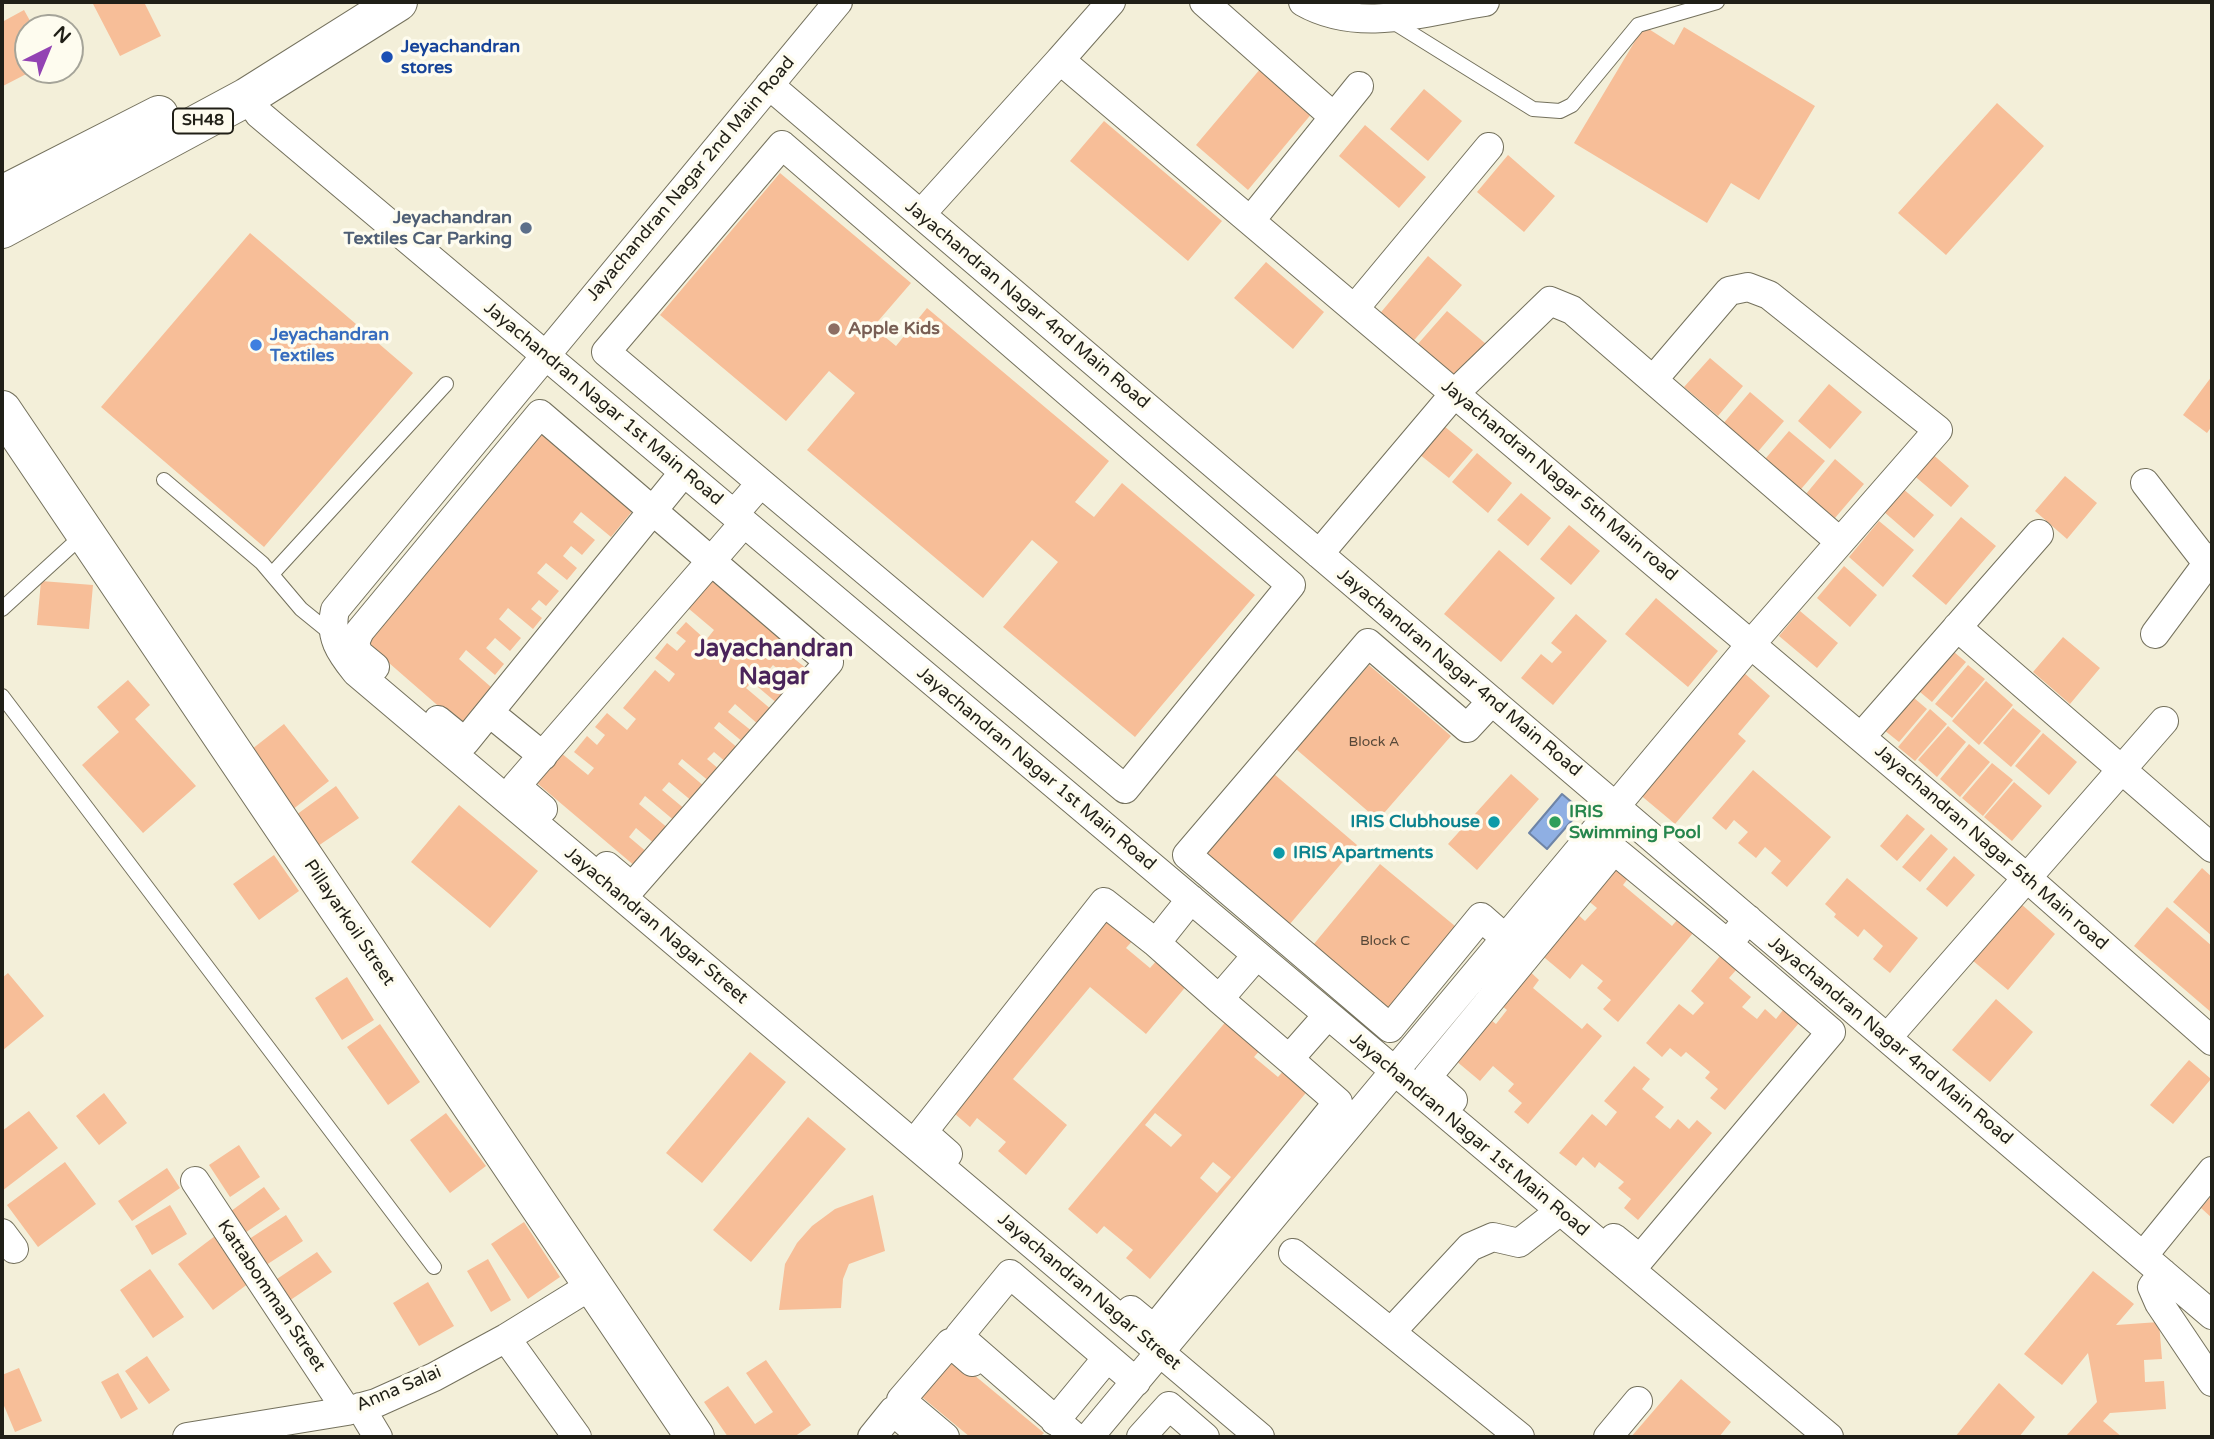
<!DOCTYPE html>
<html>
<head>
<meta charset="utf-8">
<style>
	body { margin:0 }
	#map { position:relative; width:2214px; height:1439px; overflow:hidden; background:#f3efd9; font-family:"Varela Round",sans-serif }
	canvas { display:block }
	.frame { position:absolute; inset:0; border:4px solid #201f17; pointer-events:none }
	.north { position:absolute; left:14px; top:14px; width:70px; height:70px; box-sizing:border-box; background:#fefcef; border:2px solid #a5a499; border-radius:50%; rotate:43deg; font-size:19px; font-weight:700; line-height:28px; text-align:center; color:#201f17 }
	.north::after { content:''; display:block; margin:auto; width:24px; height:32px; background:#9343b3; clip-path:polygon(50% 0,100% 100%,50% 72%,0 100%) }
</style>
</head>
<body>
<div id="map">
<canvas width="2214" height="1439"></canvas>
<div class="frame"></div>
<div class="north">N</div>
</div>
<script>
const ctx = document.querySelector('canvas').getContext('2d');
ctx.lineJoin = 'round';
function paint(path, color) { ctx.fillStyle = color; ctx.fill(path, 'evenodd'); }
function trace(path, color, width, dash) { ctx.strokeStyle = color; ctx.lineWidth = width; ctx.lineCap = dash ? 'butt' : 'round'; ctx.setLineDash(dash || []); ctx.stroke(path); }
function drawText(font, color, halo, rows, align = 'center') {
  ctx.font = font + ' "Varela Round",sans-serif'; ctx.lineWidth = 7; ctx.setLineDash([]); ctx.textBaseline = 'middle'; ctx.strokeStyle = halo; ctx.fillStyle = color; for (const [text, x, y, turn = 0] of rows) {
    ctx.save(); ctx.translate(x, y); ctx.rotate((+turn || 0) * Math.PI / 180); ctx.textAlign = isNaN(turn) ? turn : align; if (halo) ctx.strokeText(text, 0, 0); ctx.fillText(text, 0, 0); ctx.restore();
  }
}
const water = new Path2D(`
	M1562,794L1581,810L1547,849L1529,833Z`);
paint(water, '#8fafe3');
trace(water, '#6e84a6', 2);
paint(new Path2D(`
	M92,2H144L161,36L120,56Z
	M24,10L34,28H28V70H34L3,86L2,22Z
	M1644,26L1674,45L1684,27L1815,106L1759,200L1731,183L1707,223L1574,143Z
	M1261,68L1313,112L1248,190L1196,145Z
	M1424,89L1462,121L1428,161L1390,129Z
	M1997,103L2044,146L1946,255L1898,213Z
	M1104,121L1222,221L1188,261L1070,161Z
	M1365,125L1426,177L1399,208L1339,156Z
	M1508,155L1555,196L1524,232L1477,192Z
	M780,173L911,283L873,327L896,346L927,308L1109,461L1075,502L1094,517L1122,483L1255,595L1135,737L1003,627L1058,562L1032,540L983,598L807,450L855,393L829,371L786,421L660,315Z
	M250,233L413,373L264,547L101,407Z
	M1428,256L1462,285L1410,345L1377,317Z
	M1266,262L1324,312L1293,349L1234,298Z
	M1447,311L1486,344L1457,378L1417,345Z
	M1710,358L1743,386L1718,416L1684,387Z
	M2212,376V426L2207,433L2183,415Z
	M1829,384L1862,412L1830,449L1798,421Z
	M1750,392L1784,421L1756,454L1722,425Z
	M1438,421L1473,450L1449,478L1414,450Z
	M542,431L634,509L611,537L581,512L573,522L595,540L582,555L571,546L563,556L577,568L567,580L546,563L537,573L559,591L546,606L539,600L531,609L542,618L533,629L508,608L499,619L521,638L510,651L495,638L486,648L504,664L495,675L466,650L459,659L499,694L467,731L365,642Z
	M1789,431L1825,461L1796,495L1760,465Z
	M1930,452L1969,486L1951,507L1911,473Z
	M1477,453L1512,483L1488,513L1452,482Z
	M1835,459L1864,484L1835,518L1806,494Z
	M2065,476L2097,503L2067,539L2035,511Z
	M1902,488L1934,515L1914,538L1883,511Z
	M1521,493L1551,518L1528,546L1497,520Z
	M1961,517L1996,546L1946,605L1912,576Z
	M1879,521L1914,550L1883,587L1849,557Z
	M1569,525L1600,551L1571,585L1540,559Z
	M1499,550L1555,598L1501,662L1444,614Z
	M1844,566L1877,595L1850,627L1817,598Z
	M707,572L788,639L781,648L807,669L795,684L773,665L767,672L789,691L778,704L752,682L746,688L772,710L759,725L735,704L728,712L753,732L744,743L719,722L714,728L739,749L727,763L714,752L707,759L720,770L710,782L682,759L678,764L705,787L693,802L669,782L662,790L686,810L676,822L645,796L639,804L669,829L656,845L636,828L629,837L648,853L636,867L531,778L555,748L588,775L594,768L574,752L587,736L597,745L605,735L595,727L607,713L627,730L636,719L623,708L655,670L669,682L675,674L655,658L667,643L677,651L686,641L676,633L686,622L706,640L714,630L682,603Z
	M41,581L93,585L89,629L37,625Z
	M1656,598L1718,651L1688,687L1625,634Z
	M1800,611L1838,643L1817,668L1779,636Z
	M1576,614L1607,641L1553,705L1521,678L1541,654L1552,663L1562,652L1551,643Z
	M2063,637L2100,668L2070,704L2033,672Z
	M1948,647L1966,662L1932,702L1914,687Z
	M1369,665L1451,736L1378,820L1296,749Z
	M1968,665L1985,679L1952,718L1935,704Z
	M1742,671L1770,696L1738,734L1746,741L1675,824L1638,793Z
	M128,680L150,705L135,719L196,786L143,833L82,765L119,732L97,707Z
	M1986,681L2013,705L1979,745L1952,721Z
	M1907,692L1927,709L1899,742L1879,726Z
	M2013,708L2041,731L2011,767L1983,743Z
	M1930,709L1947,724L1915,761L1898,747Z
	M284,724L329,781L292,810L247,753Z
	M1948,726L1966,742L1937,777L1918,760Z
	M2043,733L2077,762L2049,795L2015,766Z
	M1969,744L1990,762L1960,797L1940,779Z
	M1992,763L2013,780L1983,816L1962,798Z
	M1753,770L1831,837L1787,887L1771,873L1781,861L1765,847L1756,858L1738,843L1748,832L1734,820L1726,830L1712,818Z
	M1274,774L1357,845L1284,931L1201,860Z
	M1511,774L1539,799L1477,870L1448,844Z
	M2014,782L2042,806L2012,841L1984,817Z
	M336,786L359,818L318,846L296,815Z
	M459,805L538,871L490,928L411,862Z
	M1907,814L1925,829L1897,861L1880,846Z
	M1931,834L1948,849L1920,882L1902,867Z
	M274,855L299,891L259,920L233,884Z
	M1954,856L1975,875L1947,907L1926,889Z
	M1380,864L1461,931L1390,1017L1309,950Z
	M1614,865L1629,877L1623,885L1672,926L1677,920L1693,933L1618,1022L1603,1009L1611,1000L1597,988L1603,981L1582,964L1570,979L1539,953L1574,911L1585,921L1597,908L1586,899Z
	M2202,868L2212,877V936L2173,902Z
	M1847,878L1918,938L1890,973L1873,959L1883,946L1864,929L1858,937L1834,917L1836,914L1825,904Z
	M2020,903L2055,934L2008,990L1972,960Z
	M2167,907L2212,946V1013L2134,946Z
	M1107,915L1135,938L1126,948L1150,968L1158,959L1188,984L1146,1034L1090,987L1013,1079L1067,1125L1026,1175L998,1151L1006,1142L977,1118L970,1127L947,1107Z
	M1720,956L1737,969L1729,978L1751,997L1742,1007L1757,1019L1765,1009L1776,1019L1783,1010L1799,1023L1725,1110L1710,1098L1718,1089L1705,1078L1710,1072L1686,1052L1681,1057L1670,1048L1662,1057L1646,1043L1679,1004L1693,1015L1704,1003L1691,991Z
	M1525,967L1539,980L1533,988L1582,1029L1587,1023L1602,1036L1528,1124L1514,1112L1522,1103L1508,1091L1514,1084L1493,1066L1480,1081L1449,1055L1483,1014L1496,1024L1507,1010L1496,1001Z
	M8,973L44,1016L2,1051V978Z
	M347,977L374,1020L342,1040L315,998Z
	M1996,999L2033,1032L1990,1082L1952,1050Z
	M1228,1019L1262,1048L1254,1057L1278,1077L1286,1068L1310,1088L1150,1279L1126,1258L1133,1250L1104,1226L1097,1234L1068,1209ZM1155,1113L1182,1135L1171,1147L1145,1125ZM1213,1162L1231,1177L1217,1193L1200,1178Z
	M380,1024L420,1082L388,1105L347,1047Z
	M750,1052L786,1082L702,1183L666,1153Z
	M2189,1060L2211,1079L2173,1124L2150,1105Z
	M1634,1066L1650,1079L1642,1089L1664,1107L1655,1117L1670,1129L1678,1119L1689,1129L1697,1120L1712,1133L1638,1220L1624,1208L1631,1199L1618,1188L1624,1182L1599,1162L1595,1168L1583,1157L1576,1166L1559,1153L1592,1114L1606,1126L1617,1112L1604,1101Z
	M104,1093L127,1123L99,1145L76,1116Z
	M29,1111L58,1148L2,1191V1131Z
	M446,1113L486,1166L450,1193L410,1140Z
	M808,1117L846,1149L751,1262L713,1230Z
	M239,1145L260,1177L230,1197L209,1165Z
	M65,1162L96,1204L38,1247L7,1205Z
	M167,1168L180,1188L132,1221L118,1201Z
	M264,1187L280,1209L242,1235L227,1214Z
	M873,1195L885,1251L849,1264L843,1279L841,1308L779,1310L785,1264L797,1243L812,1226L835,1209Z
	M2212,1195V1218L2201,1208Z
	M170,1205L187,1234L152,1255L135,1226Z
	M286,1215L303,1241L260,1269L243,1243Z
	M524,1222L560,1277L528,1299L491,1244Z
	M215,1236L249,1283L213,1310L178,1264Z
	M317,1252L332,1272L289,1301L274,1281Z
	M488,1259L511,1300L491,1312L467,1271Z
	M150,1269L184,1317L153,1338L120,1290Z
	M2093,1271L2134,1304L2116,1325L2159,1322L2162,1359L2144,1360L2145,1382L2164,1381L2166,1409L2110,1413L2103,1421L2122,1437H2065L2097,1402L2088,1353L2062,1385L2024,1354Z
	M428,1282L454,1326L419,1346L393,1303Z
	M950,1355L1044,1433L1040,1437H970L917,1393Z
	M147,1356L170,1390L149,1404L125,1371Z
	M766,1360L811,1425L794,1437H728L704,1402L728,1386L755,1424L773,1412L746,1373Z
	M19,1368L42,1421L15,1432L2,1401V1375Z
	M118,1373L138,1409L121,1419L101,1382Z
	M1681,1379L1731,1422L1719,1437H1631Z
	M1999,1383L2035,1417L2019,1437H1955Z`), '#f7be98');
const lane = new Path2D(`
	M1390,20L1533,109L1560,111L1572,105L1638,25L1717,2
	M164,480L262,563L301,609L333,635
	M272,574L446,384
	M2,609L83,535
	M2,696L434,1267`);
const street = new Path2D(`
	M838,2L335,610C329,637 340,652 356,672L1260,1437
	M1204,2L1334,117
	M1303,2C1359,34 1426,11 1485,2
	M1060,60L1111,2
	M769,85L2212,1315
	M247,97L259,114L1829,1437
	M921,214L1060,60L2027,878L2212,1041
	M1251,220L1359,86
	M1355,308L1489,147
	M2145,483L2207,563
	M734,514L761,483L606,352L782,145L1291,585L1125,789L761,483
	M1319,554L1455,393L1550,301L1572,310L1839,541
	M1957,627L2212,848
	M2155,634L2212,557
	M375,667L358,653L355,642L360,631L540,414L829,662L632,887L607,866
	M1492,701L1467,728L1368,643L1187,855L1390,1028L1481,917L1506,939
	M490,713L543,756
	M438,720L465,742L684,472
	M1861,737L2039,534
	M543,809L516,786L744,523
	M1191,899L1156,943L1219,999L1257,955
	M1219,999L1289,1059
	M1887,1038L2164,721
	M1453,1100L1427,1077L1614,850L1728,944
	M948,1154L923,1132L1104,902L1156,943
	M195,1181L347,1411
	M2,1233L14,1249
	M1614,1238L1640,1259L1831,1032L1728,944L1748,919
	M1293,1253L1520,1437
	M2143,1256L2212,1171
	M2163,1273L2152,1287L2159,1303L2212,1382
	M1131,1310L1154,1329L1338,1102L1289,1059L1326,1017
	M1391,1332L1470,1247L1493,1237L1519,1243L1560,1211
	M506,1338L577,1437
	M360,1407L378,1437
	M1055,1421L1107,1358
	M187,1437L347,1411L376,1403L434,1377L506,1338L592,1285
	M872,1437L893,1411L918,1433
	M945,1437L901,1400L950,1343L972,1362
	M1075,1437L959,1336L1010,1274L1136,1382
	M1089,1437L1751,644L1938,430L1769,295L1748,287L1729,291L1653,380
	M1141,1437L1169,1406L1205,1437
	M1608,1437L1638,1401`);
const secondary = new Path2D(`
	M2,410L695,1437`);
const primary = new Path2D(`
	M2,195L159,115
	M2,229L247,97L398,2`);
trace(lane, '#74715d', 16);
trace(street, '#74715d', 30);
trace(secondary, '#74715d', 40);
trace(primary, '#74715d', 40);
trace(lane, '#fff', 14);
trace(street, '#fff', 28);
trace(secondary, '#fff', 38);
trace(primary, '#fff', 38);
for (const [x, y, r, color] of [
	[387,57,7,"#1a4fb4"],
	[526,228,7,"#5c6f8a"],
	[834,329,7,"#8d6e63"],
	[256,345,7,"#3f7fe0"],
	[1494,822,7,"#0f9aa8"],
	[1555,822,7,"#2e9e5b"],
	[1279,853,7,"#0f9aa8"]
]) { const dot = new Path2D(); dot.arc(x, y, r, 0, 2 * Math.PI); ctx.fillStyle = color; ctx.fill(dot); trace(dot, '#fefcef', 2.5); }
drawText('14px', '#564737', null, [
	["Block A",1374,742],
	["Block C",1385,941]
]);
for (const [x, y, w] of [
	[203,121,60]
]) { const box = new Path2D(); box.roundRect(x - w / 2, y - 12.5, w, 25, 5); ctx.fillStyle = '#fefcef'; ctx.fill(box); trace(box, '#201f17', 2); }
drawText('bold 16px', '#201f17', null, [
	["SH48",203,121]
]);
drawText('bold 18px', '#164399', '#fefcef', [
	["Jeyachandran",401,47],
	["stores",401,68]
], 'left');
drawText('18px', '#201f17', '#fefcef', [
	["Jayachandran Nagar 2nd Main Road",691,179,-50],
	["Jayachandran Nagar 4nd Main Road",1027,305,40],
	["Jayachandran Nagar 1st Main Road",603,404,40],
	["Jayachandran Nagar 5th Main road",1559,481,40],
	["Jayachandran Nagar 4nd Main Road",1459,673,40],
	["Jayachandran Nagar 1st Main Road",1036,769,40],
	["Jayachandran Nagar 5th Main road",1991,848,41],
	["Pillayarkoil Street",349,923,56],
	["Jayachandran Nagar Street",656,926,40],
	["Jayachandran Nagar 4nd Main Road",1890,1041,40],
	["Jayachandran Nagar 1st Main Road",1469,1135,40],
	["Jayachandran Nagar Street",1089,1292,40],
	["Kattabomman Street",271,1296,56],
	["Anna Salai",399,1389,-23]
]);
drawText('bold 18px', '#4e5e75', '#fefcef', [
	["Jeyachandran",512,218],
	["Textiles Car Parking",512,239]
], 'right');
drawText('bold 18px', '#785e54', '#fefcef', [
	["Apple Kids",848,329]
], 'left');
drawText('bold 18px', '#366cbe', '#fefcef', [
	["Jeyachandran",270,335],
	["Textiles",270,356]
], 'left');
drawText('bold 18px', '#27864d', '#fefcef', [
	["IRIS",1569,812],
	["Swimming Pool",1569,833]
], 'left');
drawText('bold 18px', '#0d838f', '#fefcef', [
	["IRIS Clubhouse",1480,822],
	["IRIS Apartments",1293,853,"left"]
], 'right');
drawText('bold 24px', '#4a245a', '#fefcef', [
	["Jayachandran",774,650],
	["Nagar",774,678]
]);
</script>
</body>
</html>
